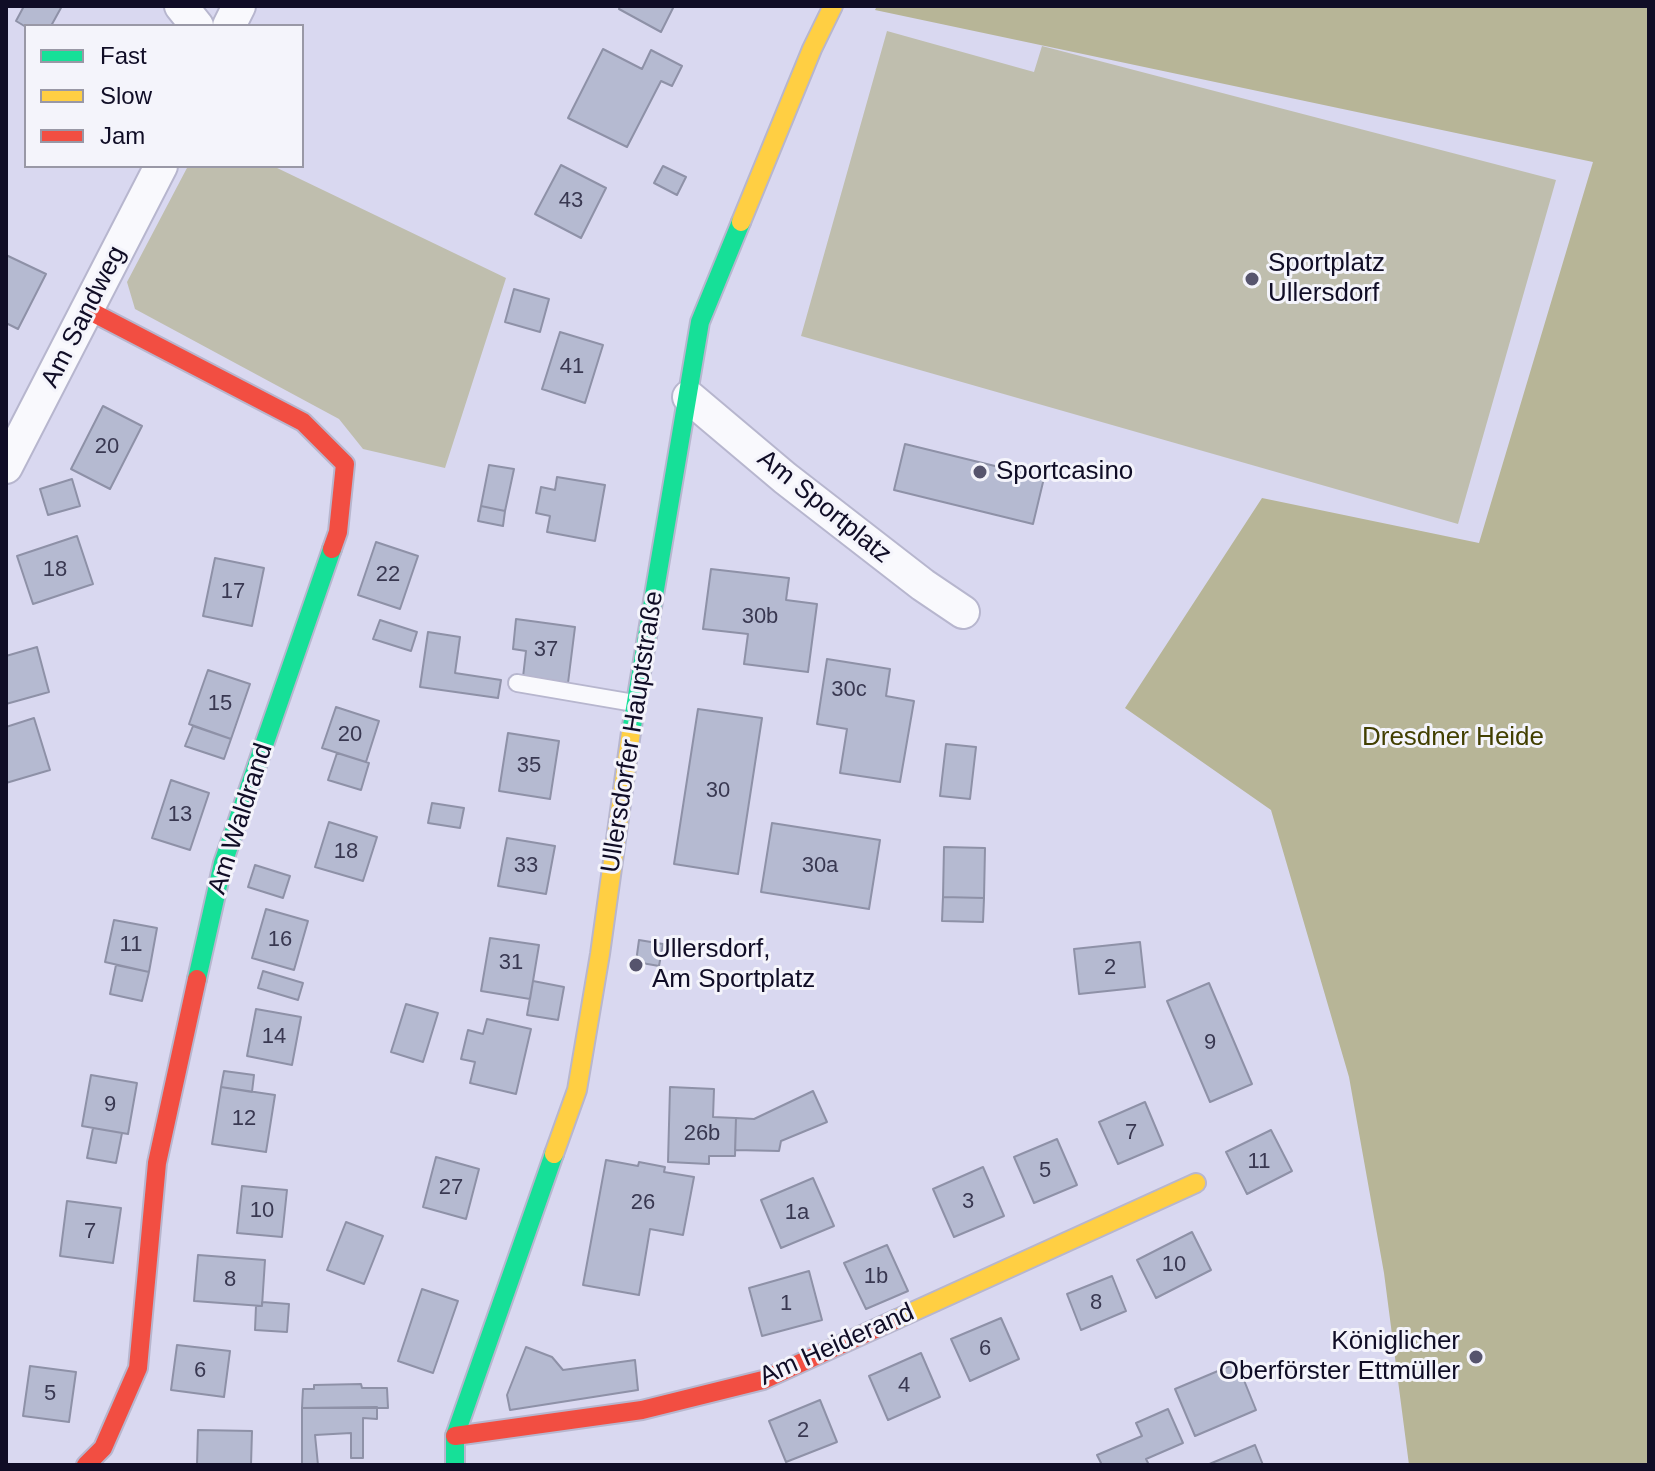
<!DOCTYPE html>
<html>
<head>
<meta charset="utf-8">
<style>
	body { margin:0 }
	#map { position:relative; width:1655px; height:1471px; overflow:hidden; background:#d9d8f0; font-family:Arial,sans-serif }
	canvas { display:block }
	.frame { position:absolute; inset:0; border:8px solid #100d26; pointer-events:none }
	.legend { position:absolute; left:24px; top:24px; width:280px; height:144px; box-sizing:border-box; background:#f4f4fb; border:2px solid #9998a6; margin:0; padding:10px 14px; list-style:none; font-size:24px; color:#100d26 }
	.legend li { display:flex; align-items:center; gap:16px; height:40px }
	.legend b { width:40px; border:2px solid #9998a6 }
</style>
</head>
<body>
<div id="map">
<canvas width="1655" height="1471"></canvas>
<div class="frame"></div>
<ul class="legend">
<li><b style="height:10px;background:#16e098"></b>Fast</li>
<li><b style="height:10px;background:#ffcf43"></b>Slow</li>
<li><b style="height:10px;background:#f24e42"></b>Jam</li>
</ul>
</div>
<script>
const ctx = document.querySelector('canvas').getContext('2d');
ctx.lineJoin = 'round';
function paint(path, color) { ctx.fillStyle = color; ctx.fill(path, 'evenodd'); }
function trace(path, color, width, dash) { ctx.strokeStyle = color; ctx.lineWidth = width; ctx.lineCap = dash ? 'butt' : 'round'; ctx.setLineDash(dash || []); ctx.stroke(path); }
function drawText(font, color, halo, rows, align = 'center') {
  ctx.font = font + ' Arial,sans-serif'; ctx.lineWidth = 6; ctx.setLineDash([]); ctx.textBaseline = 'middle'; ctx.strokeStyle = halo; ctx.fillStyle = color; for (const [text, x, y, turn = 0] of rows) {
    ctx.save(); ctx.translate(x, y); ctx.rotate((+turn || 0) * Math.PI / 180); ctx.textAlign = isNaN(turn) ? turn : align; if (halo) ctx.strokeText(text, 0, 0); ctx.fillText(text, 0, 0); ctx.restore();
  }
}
paint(new Path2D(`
	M887,31L1034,72L1042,46L1556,180L1458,524L801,336Z
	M188,166H273L506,278L445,468L363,449L339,419L135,309L127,282Z`), '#bfbeae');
paint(new Path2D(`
	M877,6H1649V1465H1409L1384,1273L1349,1077L1271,810L1125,708L1262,498L1479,543L1593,162L875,10Z`), '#b7b597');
const building = new Path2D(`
	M24,6H62L51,26L26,27L16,21Z
	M620,6H674L661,32L619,9Z
	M603,49L642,69L651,50L682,66L672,86L661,81L627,147L568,118Z
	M561,165L606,188L581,238L535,214Z
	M663,166L686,177L677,195L654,183Z
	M6,255L46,274L18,329L6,323Z
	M514,289L549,299L540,332L505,322Z
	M560,332L603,345L585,403L542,389Z
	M103,406L142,426L110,489L71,469Z
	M905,444L1044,478L1033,524L894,490Z
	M489,465L514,469L505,511L481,506Z
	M557,477L605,485L595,541L547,532L550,516L536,513L541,487L555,490Z
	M72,479L80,506L48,515L40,489Z
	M481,506L505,511L503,526L478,521Z
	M77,536L93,584L33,604L17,556Z
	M376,542L418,556L400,609L358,595Z
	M215,558L264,568L252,626L203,616Z
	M711,569L789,578L786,600L817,604L808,672L744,664L748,634L703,629Z
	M516,619L575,627L568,683L523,677L526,651L513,649Z
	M380,620L417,632L411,651L373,639Z
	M428,632L460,637L455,673L501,680L498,698L420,687Z
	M37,647L49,692L6,704V656Z
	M827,659L890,669L886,696L914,701L900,782L840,773L847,729L817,724Z
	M208,670L250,684L231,739L189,724Z
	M336,707L379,721L366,762L322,748Z
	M698,709L762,718L738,874L674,864Z
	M34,718L50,770L6,783V727Z
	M193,726L231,739L224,759L185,746Z
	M508,733L559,741L550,799L499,791Z
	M946,744L976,747L970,799L940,796Z
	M337,753L369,763L361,790L328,780Z
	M171,780L209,793L190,850L152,838Z
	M432,803L464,808L460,828L428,823Z
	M329,822L377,837L363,881L315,867Z
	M772,823L880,840L869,909L761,892Z
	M507,838L555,846L546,894L498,886Z
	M944,847L985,848L984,898L943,897Z
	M255,865L290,876L283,898L248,887Z
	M943,897L984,898L983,922L942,921Z
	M266,909L308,921L294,970L252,958Z
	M114,920L157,928L149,972L105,962Z
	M490,938L539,945L530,999L481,991Z
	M639,940L663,944L659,966L636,962Z
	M1140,942L1145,987L1079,994L1074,949Z
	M116,965L149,972L142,1001L110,994Z
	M263,971L303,983L298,1000L258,988Z
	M533,981L564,987L558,1020L527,1015Z
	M1209,983L1252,1084L1210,1102L1167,1001Z
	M406,1004L438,1013L423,1062L391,1052Z
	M256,1009L301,1017L292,1065L247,1056Z
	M487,1019L531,1029L516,1094L470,1083L475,1062L461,1059L468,1030L483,1034Z
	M224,1071L254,1075L252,1092L221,1087Z
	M91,1075L137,1083L128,1134L82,1126Z
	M221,1087L275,1095L266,1152L212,1144Z
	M670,1087L714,1089L713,1117L736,1118L735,1156H709V1164L668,1162Z
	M813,1091L827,1122L781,1141L779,1151L735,1150L736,1118L754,1119Z
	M1145,1102L1163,1145L1118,1164L1099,1122Z
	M93,1128L122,1133L116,1163L87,1158Z
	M1271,1130L1292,1171L1247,1194L1226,1152Z
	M1057,1139L1077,1185L1034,1203L1014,1157Z
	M436,1157L479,1169L466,1219L423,1207Z
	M606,1160L638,1166L639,1162L665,1167L664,1172L694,1177L683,1235L650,1229L639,1295L583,1285Z
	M983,1167L1004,1216L954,1237L933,1189Z
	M813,1178L834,1226L781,1248L761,1200Z
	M242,1186L287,1190L282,1237L237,1233Z
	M67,1201L121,1208L113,1263L60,1256Z
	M346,1222L383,1236L364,1284L327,1270Z
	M1192,1232L1211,1270L1156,1298L1137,1260Z
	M887,1245L908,1291L866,1309L844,1263Z
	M198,1255L265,1260L262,1306L194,1301Z
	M809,1271L822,1320L762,1336L749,1288Z
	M1112,1276L1126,1311L1081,1330L1067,1294Z
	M422,1289L458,1301L433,1373L398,1361Z
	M262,1302L289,1304L287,1332L255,1330L256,1306H262Z
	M1001,1318L1019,1359L970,1381L951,1339Z
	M177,1345L230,1351L224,1397L171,1390Z
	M526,1347L552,1357L563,1370L635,1360L638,1390L510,1410L507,1395Z
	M921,1353L940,1397L888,1420L869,1376Z
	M1237,1363L1256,1410L1195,1436L1175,1389Z
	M30,1366L76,1372L69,1422L23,1416Z
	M361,1384L362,1388H387L388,1408H302L303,1389H314V1385Z
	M820,1400L837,1442L786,1462L769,1421Z
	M377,1407V1419L363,1418V1458H351V1433L315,1435L318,1465H302V1408Z
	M1168,1409L1183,1443L1146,1459L1149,1465H1102L1097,1455L1142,1436L1136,1423Z
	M198,1430L252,1431L251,1465H197Z
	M1255,1445L1263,1465H1207Z`);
paint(building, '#b5bad1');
trace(building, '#8e91a7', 2);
const lane = new Path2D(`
	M517,683L634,703`);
const street = new Path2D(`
	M181,6L197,26
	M229,26L239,6
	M689,397L785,478L923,585L963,612
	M6,467L161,166`);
const fast = new Path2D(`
	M631,732L700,322L741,222
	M197,979L223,863L332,549
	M455,1465V1436L554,1154`);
const slow = new Path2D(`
	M741,222L812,49L833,6
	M554,1154L577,1090L600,954L631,732
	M897,1319L1196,1183`);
const jam = new Path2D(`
	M88,310L303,422L345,464L338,532L332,549
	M455,1436L642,1410L763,1380L897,1319
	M86,1465L103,1448L138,1368L157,1163L197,979`);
trace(lane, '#b7b6ce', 20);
trace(street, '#b7b6ce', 36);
trace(fast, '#b7b6ce', 22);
trace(slow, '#b7b6ce', 22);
trace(jam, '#b7b6ce', 22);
trace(lane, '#f9f9fd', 16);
trace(street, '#f9f9fd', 32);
trace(fast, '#16e098', 18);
trace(slow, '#ffcf43', 18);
trace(jam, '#f24e42', 18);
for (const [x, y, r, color] of [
	[1252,279,8,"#56546d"],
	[980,472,8,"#56546d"],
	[636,965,8,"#56546d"],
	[1476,1357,8,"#56546d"]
]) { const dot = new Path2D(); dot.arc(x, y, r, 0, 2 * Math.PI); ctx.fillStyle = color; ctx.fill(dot); trace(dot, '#f4f4fb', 3); }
drawText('22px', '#393851', null, [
	["43",571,201],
	["41",572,367],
	["20",107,447],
	["18",55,570],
	["22",388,575],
	["17",233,592],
	["30b",760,617],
	["37",546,650],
	["30c",849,690],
	["15",220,704],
	["20",350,735],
	["35",529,766],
	["30",718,791],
	["13",180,815],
	["18",346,852],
	["33",526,866],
	["30a",820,866],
	["16",280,940],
	["11",131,945],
	["31",511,963],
	["2",1110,968],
	["14",274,1037],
	["9",1210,1043],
	["9",110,1105],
	["12",244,1119],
	["7",1131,1133],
	["26b",702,1134],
	["11",1259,1162],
	["5",1045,1171],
	["27",451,1188],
	["3",968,1202],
	["26",643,1203],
	["10",262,1211],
	["1a",797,1213],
	["7",90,1232],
	["10",1174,1265],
	["1b",876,1277],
	["8",230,1280],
	["8",1096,1303],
	["1",786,1304],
	["6",985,1349],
	["6",200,1371],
	["4",904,1386],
	["5",50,1394],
	["2",803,1431]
]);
drawText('26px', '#100d26', '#f4f4fb', [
	["Sportplatz",1268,264],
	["Ullersdorf",1268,294],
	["Sportcasino",996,472],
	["Ullersdorf,",652,950],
	["Am Sportplatz",652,980],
	["Königlicher",1460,1342,"right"],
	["Oberförster Ettmüller",1460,1372,"right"]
], 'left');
drawText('26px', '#100d26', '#f4f4fb', [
	["Am Sandweg",84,317,-63],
	["Am Sportplatz",824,507,39],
	["Ullersdorfer Hauptstraße",633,732,-81],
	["Am Waldrand",241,819,-72],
	["Am Heiderand",837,1345,-24]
]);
drawText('26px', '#423f01', '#f4f4fb', [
	["Dresdner Heide",1453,738]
]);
</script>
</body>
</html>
